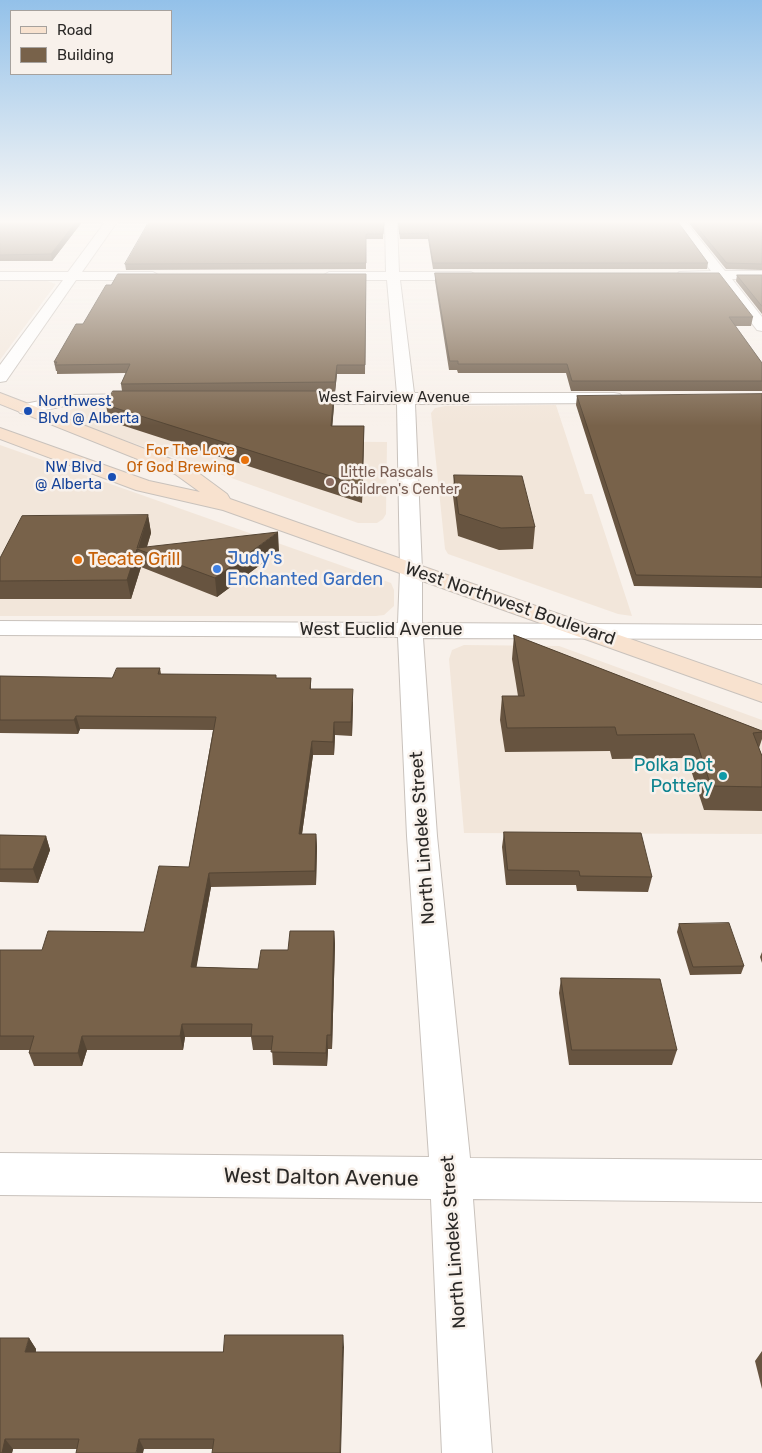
<!DOCTYPE html>
<html>
<head>
<meta charset="utf-8">
<style>
	body { margin:0 }
	#map { position:relative; width:762px; height:1453px; overflow:hidden; background:#f8f1eb; font-family:Rubik,sans-serif }
	canvas { display:block }
	.legend { position:absolute; left:10px; top:10px; width:162px; height:65px; box-sizing:border-box; background:#f8f1eb; border:1px solid #a6a19d; margin:0; padding:6px 9px; list-style:none; font-size:15px; color:#2b2927 }
	.legend li { display:flex; align-items:center; gap:10px; height:25px }
	.legend b { width:25px; border:1px solid #a6a19d }
</style>
</head>
<body>
<div id="map">
<canvas width="762" height="1453"></canvas>
<ul class="legend">
<li><b style="height:6px;background:#f8e2cf"></b>Road</li>
<li><b style="height:14px;background:#78624a"></b>Building</li>
</ul>
</div>
<script>
const ctx = document.querySelector('canvas').getContext('2d');
ctx.lineJoin = 'round';
function paint(path, color) { ctx.fillStyle = color; ctx.fill(path, 'evenodd'); }
function trace(path, color, width, dash) { ctx.strokeStyle = color; ctx.lineWidth = width; ctx.lineCap = dash ? 'butt' : 'round'; ctx.setLineDash(dash || []); ctx.stroke(path); }
function drawText(font, color, halo, rows, align = 'center') {
  ctx.font = font + ' Rubik,sans-serif'; ctx.lineWidth = 5; ctx.setLineDash([]); ctx.textBaseline = 'middle'; ctx.strokeStyle = halo; ctx.fillStyle = color; for (const [text, x, y, turn = 0] of rows) {
    ctx.save(); ctx.translate(x, y); ctx.rotate((+turn || 0) * Math.PI / 180); ctx.textAlign = isNaN(turn) ? turn : align; if (halo) ctx.strokeText(text, 0, 0); ctx.fillText(text, 0, 0); ctx.restore();
  }
}
paint(new Path2D(`
	M0,281H47L56,284L0,360Z
	M556,405L585,494H592L632,616L618,614L448,554L445,549L431,413L435,408L445,406Z
	M84,406H252L243,441L387,442L386,514L383,519L377,523H358L71,421L65,417L67,412L74,408Z
	M0,445L391,583L394,590V606L384,615L376,616H0Z
	M464,645L559,646L762,720V834L464,833L449,659L452,650Z`), '#f2e6da');
const street = new Path2D(`
	M105,222H117L82,272H153L160,276L153,280H76L6,381L0,382V365L63,280H0V272H68Z
	M385,222H397L399,272H471L478,276L471,280H400L414,393H614L620,394L623,398L620,402L614,403L415,404L422,570V623L762,625V639L423,638L437,836L470,1158L762,1160V1202L473,1199L492,1453H442L431,1199L0,1195V1153L429,1157L407,836L398,637L0,635V621L398,623L400,570L397,404H297L291,403L288,399L291,395L297,394H397L387,280H329L322,276L329,272H386Z
	M674,222H686L725,271H762V279H732L762,317V331L757,330L718,279L679,278L677,275L679,272L711,271Z
	M147,394L153,395L156,399L153,403L69,405L26,414L20,413L17,409L20,405L69,395Z`);
const secondary = new Path2D(`
	M0,393L189,466L227,494L230,499L762,685V702L223,510L136,490L0,439V428L149,481L200,492L175,474L0,404Z`);
trace(street, '#c9c2bc', 2);
trace(secondary, '#c9c2bc', 2);
paint(street, '#fff');
paint(secondary, '#f8e2cf');
paint(new Path2D(`
	M0,222H82L52,261H0Z
	M384,222L383,239H366V269L126,270L125,264Z
	M398,222H678L708,263L707,269H433L428,239H400Z
	M688,222H762V270L726,269Z
	M435,273L753,317L751,326H735L762,363V391H571L566,373H458L457,370H449L435,281Z
	M366,274L365,374H337L335,392H334V406L332,426H364L362,503L109,421L106,405L122,391L121,384L126,373L57,374V371H56L54,362L83,324Z
	M737,275H762V314L736,281Z
	M762,394V588L634,586L576,405L577,396Z
	M454,475L535,527L533,549L499,550L458,536L453,496Z
	M148,515L151,533L147,547L279,551L217,597L141,567L131,599H0V558Z
	M514,635L762,731V739L759,748L762,756V811L704,810L687,758L612,759L610,751L505,752L500,720L502,696H518L512,659Z
	M160,668L161,674L276,678H311V689L353,702L352,736L335,735L334,755H313L302,834H316L317,847L316,885L211,887L196,967L258,969L288,950L334,931L335,944L332,1049H328L327,1066L273,1065L272,1050H253L251,1037H185L183,1050H87L82,1066H34L29,1053L30,1050H0V950H42L144,932L189,867L213,730L80,729L78,734L0,733V676L112,678Z
	M504,832L652,877L648,892L577,891L576,885H506L502,847Z
	M0,835L46,836L50,850L38,883L0,882Z
	M679,924L744,966L741,974L690,975L677,932Z
	M762,952V963L760,957Z
	M561,978L677,1050L672,1065H569L559,993Z
	M29,1338L36,1349V1352H223L344,1347L213,1449H13L12,1453H0Z
	M762,1351V1389L755,1361Z`), '#675440');
paint(new Path2D(`
	M76,222H82L52,261L51,254Z
	M337,365V374L335,392V382Z
	M334,391V406L331,442V426Z
	M364,426V442L362,503V486Z
	M148,515L151,533L145,552L138,549Z
	M278,532L279,551L217,597L215,578Z
	M137,549L141,567L131,599L127,580Z
	M353,689V702L352,736L351,722Z
	M76,716L80,729L78,734L74,720Z
	M334,722L335,735L334,755L333,742Z
	M312,741L313,755L300,848L299,834Z
	M316,834L317,847L316,885L315,871Z
	M46,836L50,850L38,883L33,869Z
	M209,873L211,887L194,981L191,967Z
	M334,931L335,944L332,1049L331,1035Z
	M182,1024L185,1037L183,1050L180,1036Z
	M327,1035L328,1049L327,1066L326,1053Z
	M82,1036L87,1050L82,1066L78,1053Z
	M343,1335L344,1347L341,1453H340Z
	M29,1338L36,1349L33,1364L25,1352Z
	M5,1439L13,1449L12,1453H2Z
	M139,1439L144,1449L143,1453H136Z`), '#544534');
const building = new Path2D(`
	M0,222H76L51,254L0,255Z
	M149,222H384L383,234H366V263L125,264Z
	M399,222H678L708,263H433L428,233L400,234Z
	M693,222H762V264L727,263Z
	M435,273H719L753,317H729L762,363V381H572L567,364H458V361H450Z
	M118,274H366L365,365H337L335,382L121,384L130,364L55,365L57,362H54L76,324H83L106,285H111Z
	M737,275H762V306Z
	M113,391H334L331,426H364L362,486L106,405Z
	M762,394V577L636,575L577,396Z
	M454,475L522,476L535,527L501,528L459,514Z
	M148,515L137,548L278,532L215,578L137,549L127,580L0,581V558L22,516Z
	M514,635L762,731V732L753,733L762,756V787L711,786L694,734L617,735L615,727L507,728L502,696H524Z
	M117,668H160L158,674L276,675V678H311L310,689H353L351,722H334L333,742L312,741L299,834H316L315,871L209,873L191,967L258,969L261,950H288L290,931H334L331,1035H327L326,1053L271,1052L273,1036H251L252,1024H182L180,1036H82L78,1053H29L34,1036H0V950H42L48,931L144,932L159,866L189,867L216,717L76,716L74,720H0V676L112,678Z
	M504,832L641,833L652,877L580,876L579,871L508,870Z
	M0,835L46,836L33,869H0Z
	M729,923L744,966L693,967L679,924Z
	M561,978L660,979L677,1050H572Z
	M225,1335H343L340,1453H212L214,1439H139L136,1453H76L79,1439H5L2,1453H0V1338H29L25,1352H223Z`);
paint(building, '#78624a');
trace(building, '#544534', 1);
const sky = ctx.createLinearGradient(0, 0, 0, 426);
sky.addColorStop(0, '#93c1e9');
sky.addColorStop(0.52, '#fcf9f6');
sky.addColorStop(1, '#fcf9f600');
ctx.fillStyle = sky;
ctx.fillRect(0, 0, 762, 426);
for (const [x, y, r, color] of [
	[28,411,5,"#1a4fb4"],
	[245,460,5,"#e8710a"],
	[112,477,5,"#1a4fb4"],
	[330,482,5,"#8d6e63"],
	[78,560,5,"#e8710a"],
	[217,569,5,"#3f7fe0"],
	[723,776,5,"#0f9aa8"]
]) { const dot = new Path2D(); dot.arc(x, y, r, 0, 2 * Math.PI); ctx.fillStyle = color; ctx.fill(dot); trace(dot, '#f8f1eb', 2); }
drawText('15px', '#2b2927', '#f8f1eb', [
	["West Fairview Avenue",394,398]
]);
drawText('15px', '#164399', '#f8f1eb', [
	["Northwest",38,402],
	["Blvd @ Alberta",38,419],
	["NW Blvd",102,468,"right"],
	["@ Alberta",102,485,"right"]
], 'left');
drawText('15px', '#c56008', '#f8f1eb', [
	["For The Love",235,451],
	["Of God Brewing",235,468]
], 'right');
drawText('15px', '#785e54', '#f8f1eb', [
	["Little Rascals",340,473],
	["Children's Center",340,490]
], 'left');
drawText('18px', '#366cbe', '#f8f1eb', [
	["Judy's",227,559],
	["Enchanted Garden",227,580]
], 'left');
drawText('18px', '#c56008', '#f8f1eb', [
	["Tecate Grill",88,560]
], 'left');
drawText('18px', '#2b2927', '#f8f1eb', [
	["West Northwest Boulevard",510,604,19],
	["West Euclid Avenue",381,630],
	["North Lindeke Street",423,838,-94],
	["North Lindeke Street",454,1242,-94]
]);
drawText('18px', '#0d838f', '#f8f1eb', [
	["Polka Dot",713,766],
	["Pottery",713,787]
], 'right');
drawText('21px', '#2b2927', '#f8f1eb', [
	["West Dalton Avenue",321,1178,1]
]);
</script>
</body>
</html>
